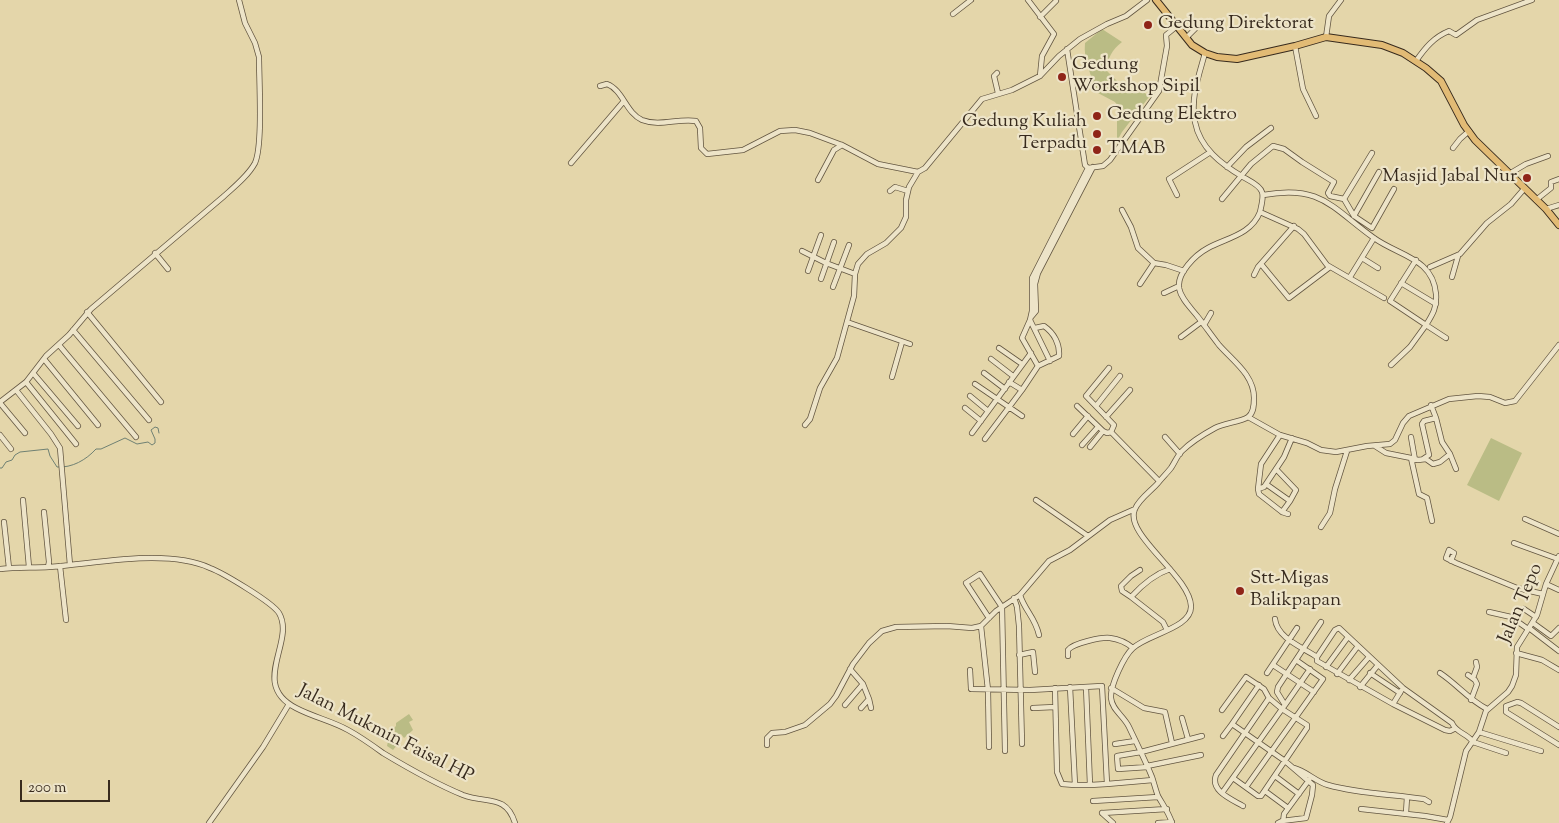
<!DOCTYPE html>
<html>
<head>
<meta charset="utf-8">
<style>
	body { margin:0 }
	#map { position:relative; width:1559px; height:823px; overflow:hidden; background:#e4d6aa; font-family:"Sorts Mill Goudy",serif }
	canvas { display:block }
	.scale { position:absolute; left:20px; top:780px; width:90px; height:22px; box-sizing:border-box; border:2px solid #372a1d; border-top:0; padding-left:6px; font-size:15px; line-height:18px; white-space:nowrap; color:#372a1d; -webkit-text-stroke:4px #ede4c8; paint-order:stroke }
</style>
</head>
<body>
<div id="map">
<canvas width="1559" height="823"></canvas>
<div class="scale">200 m</div>
</div>
<script>
const ctx = document.querySelector('canvas').getContext('2d');
ctx.lineJoin = 'round';
function paint(path, color) { ctx.fillStyle = color; ctx.fill(path, 'evenodd'); }
function trace(path, color, width, dash) { ctx.strokeStyle = color; ctx.lineWidth = width; ctx.lineCap = dash ? 'butt' : 'round'; ctx.setLineDash(dash || []); ctx.stroke(path); }
function drawText(font, color, halo, rows, align = 'center') {
  ctx.font = font + ' "Sorts Mill Goudy",serif'; ctx.lineWidth = 4.5; ctx.setLineDash([]); ctx.textBaseline = 'middle'; ctx.strokeStyle = halo; ctx.fillStyle = color; for (const [text, x, y, turn = 0] of rows) {
    ctx.save(); ctx.translate(x, y); ctx.rotate((+turn || 0) * Math.PI / 180); ctx.textAlign = isNaN(turn) ? turn : align; if (halo) ctx.strokeText(text, 0, 0); ctx.fillText(text, 0, 0); ctx.restore();
  }
}
paint(new Path2D(`
	M1102,29L1122,42C1112,50 1107,58 1107,71L1123,87C1133,85 1143,90 1149,97L1122,132L1117,141V105L1115,102L1098,93C1092,78 1083,60 1085,43Z
	M1491,438L1522,453L1499,501L1467,485Z
	M409,714L413,720L409,722L413,730L404,738L401,734L398,735V744L393,750L387,746L388,741L396,733L393,729L396,726V723Z`), '#babc85');
trace(new Path2D(`
	M0,468H2L6,462L12,460L15,455L20,452L48,449L50,456L57,467C72,468 86,460 96,449H101L125,438L137,444L148,442L152,445L155,443V439L151,430L155,427L158,428L159,433`), '#6f8073', 1);
const minor = new Path2D(`
	M1028,0L1054,34L1042,56L1040,76
	M953,14L971,0
	M1040,17L1056,1
	M1326,37L1329,16L1341,0
	M1186,38L1197,27
	M1295,46L1303,89L1316,116
	M1067,49L1085,165L1088,168L1103,166L1110,160L1159,91L1167,46L1166,35L1177,26
	M1416,61C1425,48 1434,37 1449,31L1456,35L1477,20L1532,0
	M997,73L994,76L998,93
	M600,86L607,84C623,90 626,113 642,120C660,127 678,118 696,121L700,128L701,148L707,154L743,150L780,131L795,130L810,133L842,145L878,164L918,172L925,168L982,99L1012,90L1040,76L1059,56L1080,39L1107,24L1126,16L1147,0
	M1453,148L1460,139L1469,131
	M571,163L624,101
	M1227,167L1246,147L1271,128
	M1509,174L1526,164L1548,156
	M818,180L834,150L842,145
	M890,191L895,187L908,191
	M1177,195L1169,179L1209,153
	M1263,195C1321,184 1332,208 1374,238C1399,256 1433,258 1436,294C1437,307 1433,314 1426,325L1390,301L1416,260
	M1222,199L1251,164L1273,146L1284,149L1302,162L1334,182L1328,193L1330,196L1344,199L1354,216L1379,172
	M1344,199L1372,153
	M1536,200L1551,188V182L1559,179
	M1546,209L1559,205
	M1122,210L1131,227L1138,248L1154,263
	M1260,212L1298,229L1304,234L1327,265L1384,298
	M1354,216L1372,228L1394,189
	M802,251L826,263L855,274
	M155,253L168,269
	M1362,258L1378,268
	M1261,264L1289,298L1330,267
	M1430,267L1460,254L1487,223L1511,204L1524,189
	M808,271L821,235
	M1254,275L1258,267L1294,226
	M1350,277L1374,238
	M1452,277L1458,256
	M821,279L834,242
	M1401,283L1436,304
	M1140,284L1154,263L1166,265L1184,271
	M833,287L849,245
	M1164,293L1179,286
	M87,312L161,402
	M1031,317L1036,311L1035,284L1038,273L1093,167
	M1030,320L1050,361
	M847,322L910,344
	M1204,325L1211,313
	M73,330L149,420
	M1181,337L1201,322
	M59,345L136,437
	M999,348L1022,364
	M44,359L98,425
	M991,359L1013,376
	M1391,365L1410,347L1426,325L1446,338
	M1038,366L1022,338L1030,320L1032,311V278L1088,168
	M1109,368L1086,396L1114,425L1111,432L1159,481
	M33,373L78,426
	M984,373L1005,389
	M892,377L902,342
	M26,382L76,444
	M1009,382L1022,390L1038,366L1059,356C1060,344 1054,333 1044,326L1035,328
	M975,384L1022,416
	M16,390L51,434L60,448L70,565
	M970,396L988,411
	M0,402L26,382L46,356L69,335L91,309L223,197C234,187 248,176 255,163C263,145 259,80 259,57L255,43L245,23L239,0
	M0,403L25,433
	M1077,406L1103,431L1107,433L1111,432
	M1096,406L1120,376
	M965,408L981,421
	M1106,417L1130,390
	M1248,417L1280,435L1307,443L1321,450L1336,452L1367,446L1390,444L1395,440L1403,423L1409,416L1449,399L1478,396L1490,397L1505,403L1515,401L1559,345
	M1436,418L1442,442L1450,454
	M805,425L810,419L820,388L837,358L854,296L855,274L858,264L867,254L886,243L901,228L906,217V200L909,187L918,172
	M972,433L1031,353
	M1073,434L1088,416
	M0,435L11,449
	M1280,435L1261,464L1258,489L1264,487L1284,457L1292,438
	M1165,437L1180,454
	M1411,437L1415,460
	M985,439L1022,390
	M1082,445L1098,427
	M1375,446L1386,453L1411,458L1419,494L1427,498L1432,521
	M1090,447L1103,431
	M1411,458L1418,460L1426,459L1433,464L1440,462L1450,454L1456,469
	M1423,459L1429,455L1422,424L1424,421L1436,418L1431,405
	M1276,469L1296,490L1290,501
	M1266,484L1290,501L1282,512
	M1258,489L1259,494L1282,512L1288,514
	M23,500L29,567
	M1036,500L1088,536
	M44,512L49,562L48,567
	M1525,519L1559,534
	M4,522L9,568
	M1321,527L1330,513L1335,489L1347,451
	M1514,543L1558,559
	M1451,561L1454,553L1449,550L1446,558L1456,563L1517,588L1543,594
	M60,566L66,620
	M0,569C16,567 33,568 49,567C96,564 166,548 210,568C223,573 272,602 279,613C296,642 249,684 296,708C313,717 332,721 348,730C361,737 372,745 383,753C408,768 436,784 463,795C487,804 506,794 515,823
	M1546,584L1559,590
	M1020,595C1025,611 1035,617 1039,635
	M1131,597L1122,591L1121,586L1131,576L1140,570
	M1014,598L1017,607L1019,626L1022,744
	M1524,609L1536,617
	M1489,612L1511,617L1528,629
	M989,618L966,583L980,574L1002,607L1005,751
	M1275,619C1277,638 1302,647 1317,657
	M1533,623L1551,636L1559,628
	M981,626L988,690L989,747
	M1529,628L1559,651
	M1167,630L1163,622L1131,597C1141,586 1155,574 1170,569
	M1516,653L1542,660L1559,670
	M1019,655L1033,652L1035,672
	M1068,656V650C1073,643 1102,637 1110,638C1118,639 1127,643 1133,648
	M1273,665L1314,692
	M1326,667L1348,637
	M970,670L971,689L1030,690L1102,686L1107,784L1090,785
	M1267,673L1297,628
	M1370,673L1400,693
	M1440,673C1458,685 1468,699 1487,709
	M1337,674L1358,646
	M1468,675L1475,680L1477,684L1471,700
	M1473,678L1477,667L1476,662
	M1349,680L1369,657
	M1070,687L1075,785H1090L1086,687
	M1360,687L1378,665
	M1055,688L1057,772L1062,784L1075,785
	M1111,688L1144,708L1165,712L1172,743
	M869,699L871,708
	M1393,704L1401,691
	M845,705L863,684L850,669
	M1285,705L1310,669
	M861,708L869,699L863,684
	M1033,708L1055,707
	M1222,710L1246,677L1264,689L1269,698
	M1182,718L1188,739
	M1232,724L1259,685
	M1559,727L1521,703L1517,702L1506,706V712L1559,745
	M1454,729L1450,731L1445,730L1393,704L1317,661V657L1335,630L1339,628L1403,688L1452,723C1456,733 1467,733 1473,742
	M1479,732L1541,751
	M1223,736L1232,724L1285,761L1313,785L1312,795L1306,818L1282,821L1278,823
	M1473,742L1506,753
	M1115,744L1135,741
	M767,745V738L772,733L785,732L805,725L830,704L836,696L853,664L869,643L882,631L896,627L947,626L972,628L981,626L996,611L1020,595L1049,561L1070,550L1110,520L1135,509
	M1147,766L1201,755
	M1148,767L1118,769L1117,756L1141,752L1202,736
	M1294,768C1306,771 1316,782 1328,785C1360,794 1392,794 1424,799L1429,802
	M1275,776L1299,794
	M1107,784L1153,780
	M1246,787L1323,679L1296,660
	M1265,791L1288,808
	M1222,793L1282,709L1307,725V728L1261,796H1258L1233,778
	M1093,801L1158,797
	M1243,806C1231,799 1210,791 1216,775L1269,698L1282,709L1285,705L1277,692L1278,687L1321,622
	M1361,809L1425,816L1448,820
	M1102,813L1167,809
	M1102,813L1113,823
	M1406,813L1407,797
	M1283,822L1284,814L1309,780
	M209,823L263,747L289,704
	M1158,823L1172,822
	M1172,823C1169,813 1163,805 1158,796C1156,791 1154,783 1152,777C1145,760 1137,744 1129,727C1124,716 1112,710 1111,698C1110,686 1124,656 1133,648C1148,634 1192,628 1191,606C1190,576 1123,534 1135,509C1139,499 1151,491 1158,483C1162,478 1167,473 1171,468C1175,462 1177,456 1182,451C1191,442 1204,434 1215,428C1224,423 1241,422 1248,417C1254,413 1254,404 1254,398C1254,375 1233,361 1219,345C1212,336 1205,326 1198,317C1191,308 1181,299 1179,288C1177,273 1195,255 1208,248C1226,238 1251,235 1260,212C1261,207 1264,197 1262,192C1260,185 1248,180 1243,177C1221,164 1200,148 1195,122C1190,99 1199,75 1205,53
	M1447,823L1450,817L1466,751L1479,732L1486,711L1508,692L1512,686L1516,675L1517,647L1537,615L1546,584L1559,556`);
const highway = new Path2D(`
	M1156,0L1192,45L1205,53L1217,57L1237,59L1295,46L1326,37L1382,45L1403,53L1426,68L1441,81L1464,125L1475,140L1546,209L1559,225`);
trace(minor, '#625540', 6);
trace(highway, '#372a1d', 8);
trace(minor, '#ede4c8', 4.5);
trace(highway, '#e2bb75', 6);
for (const [x, y, r, color] of [
	[1148,25,5,"#8f2418"],
	[1062,77,5,"#8f2418"],
	[1097,116,5,"#8f2418"],
	[1097,134,5,"#8f2418"],
	[1097,150,5,"#8f2418"],
	[1527,178,5,"#8f2418"],
	[1240,591,5,"#8f2418"]
]) { const dot = new Path2D(); dot.arc(x, y, r, 0, 2 * Math.PI); ctx.fillStyle = color; ctx.fill(dot); trace(dot, '#ede4c8', 2); }
drawText('19px', '#372a1d', '#ede4c8', [
	["Gedung Direktorat",1158,25],
	["Gedung",1072,66],
	["Workshop Sipil",1072,88],
	["Gedung Elektro",1107,116],
	["Gedung Kuliah",1087,123,"right"],
	["Terpadu",1087,145,"right"],
	["TMAB",1107,150],
	["Masjid Jabal Nur",1517,178,"right"],
	["Stt-Migas",1250,580],
	["Balikpapan",1250,602]
], 'left');
drawText('19px', '#372a1d', '#ede4c8', [
	["Jalan Tepo",1522,604,-67],
	["Jalan Mukmin Faisal HP",385,735,27]
]);
</script>
</body>
</html>
